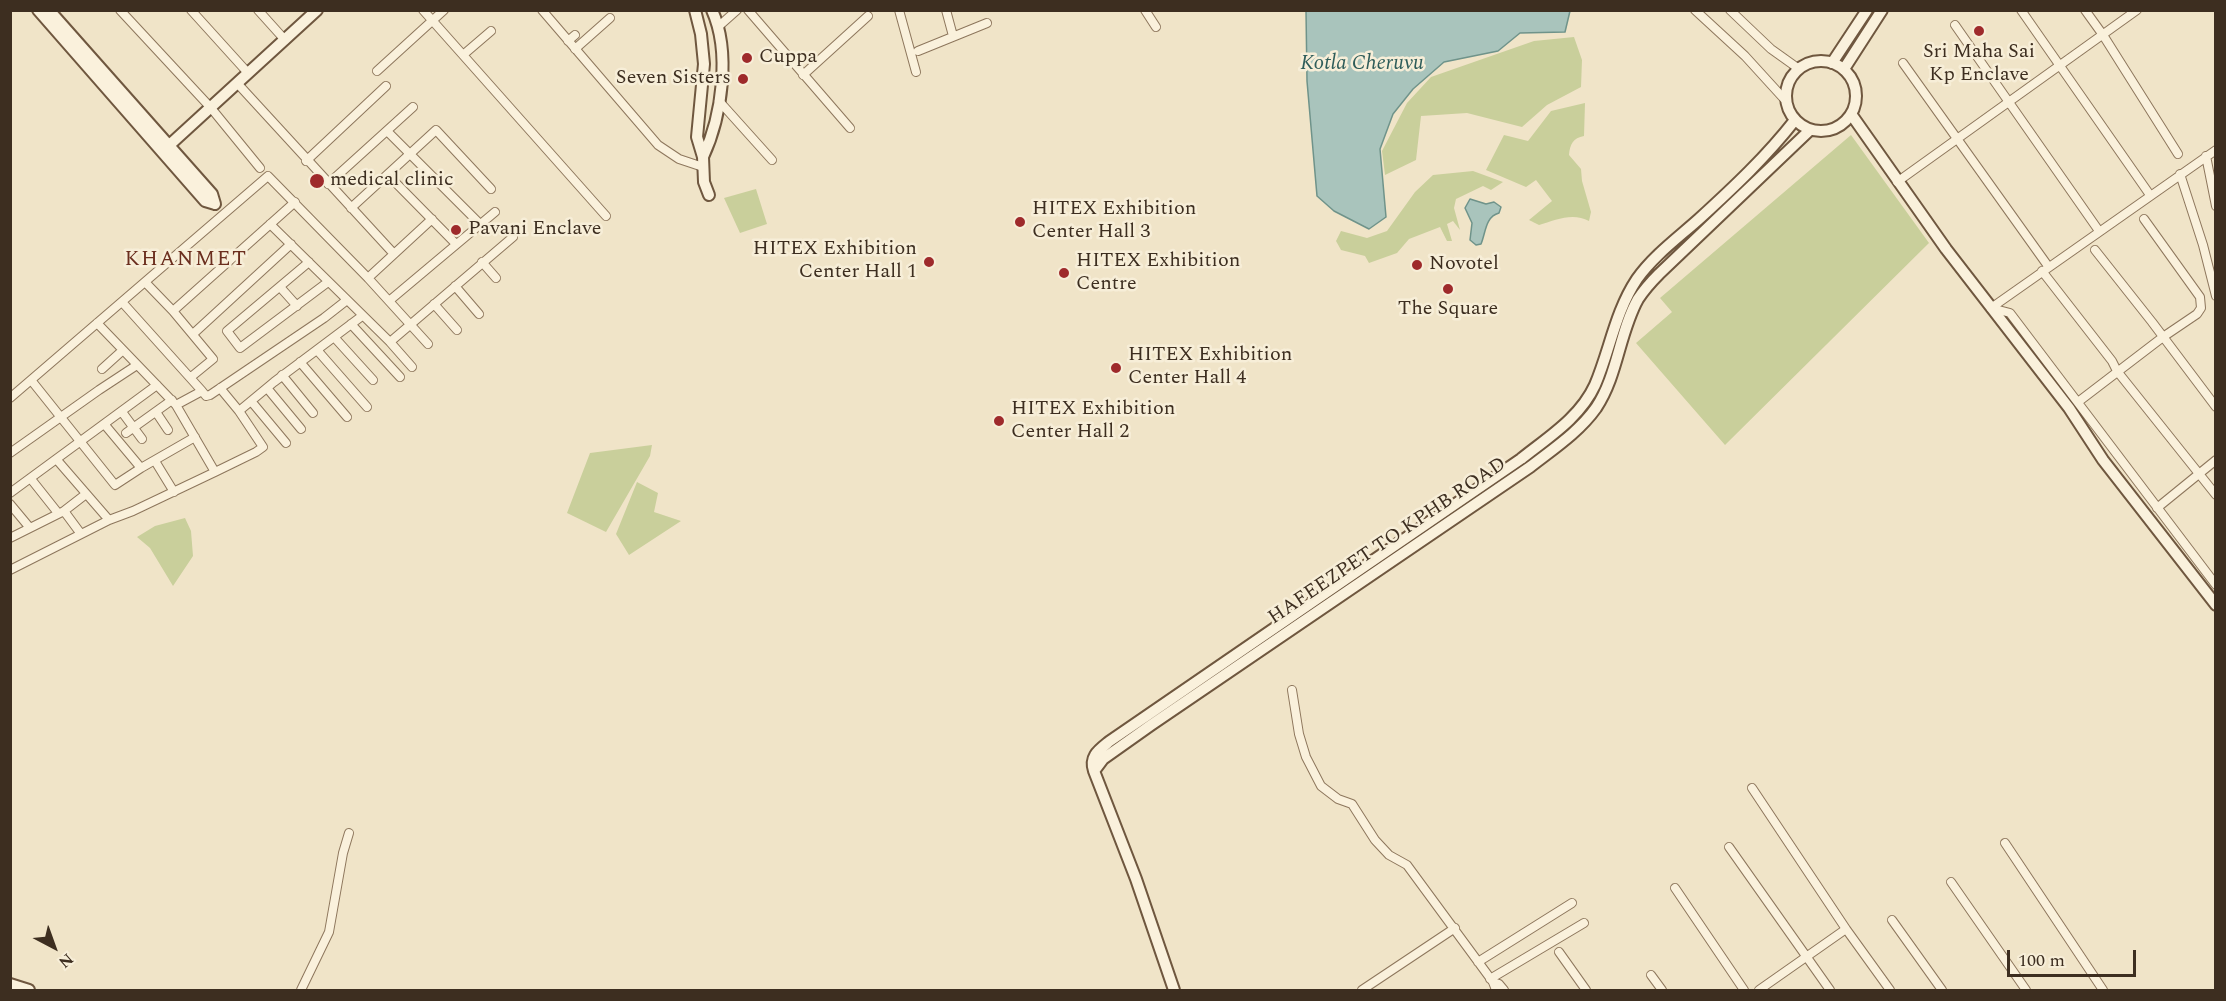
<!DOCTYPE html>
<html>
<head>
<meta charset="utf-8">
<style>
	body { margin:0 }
	#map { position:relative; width:2226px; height:1001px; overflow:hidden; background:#f0e4c8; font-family:Spectral,serif }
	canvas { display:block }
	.frame { position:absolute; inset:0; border:12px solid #3d2e20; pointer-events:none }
	.north { position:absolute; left:24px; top:917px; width:60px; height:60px; -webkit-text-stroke:4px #f7eed8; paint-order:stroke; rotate:139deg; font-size:16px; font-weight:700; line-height:24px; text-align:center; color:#3d2e20 }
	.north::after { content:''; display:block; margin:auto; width:21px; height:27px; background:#3d2e20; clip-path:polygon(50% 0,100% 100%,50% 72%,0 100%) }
	.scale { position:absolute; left:2007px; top:950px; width:129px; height:27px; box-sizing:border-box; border:3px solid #3d2e20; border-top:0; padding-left:8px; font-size:18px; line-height:21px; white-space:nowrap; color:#3d2e20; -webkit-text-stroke:4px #f7eed8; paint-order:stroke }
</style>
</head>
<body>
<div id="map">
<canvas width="2226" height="1001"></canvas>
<div class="frame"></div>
<div class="north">N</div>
<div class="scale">100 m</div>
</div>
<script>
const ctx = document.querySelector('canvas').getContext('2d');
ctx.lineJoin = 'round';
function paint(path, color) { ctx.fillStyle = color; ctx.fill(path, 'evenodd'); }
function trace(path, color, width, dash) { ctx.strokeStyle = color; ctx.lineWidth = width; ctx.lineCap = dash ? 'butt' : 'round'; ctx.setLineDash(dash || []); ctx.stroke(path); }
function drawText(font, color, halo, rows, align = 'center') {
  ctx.font = font + ' Spectral,serif'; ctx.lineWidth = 5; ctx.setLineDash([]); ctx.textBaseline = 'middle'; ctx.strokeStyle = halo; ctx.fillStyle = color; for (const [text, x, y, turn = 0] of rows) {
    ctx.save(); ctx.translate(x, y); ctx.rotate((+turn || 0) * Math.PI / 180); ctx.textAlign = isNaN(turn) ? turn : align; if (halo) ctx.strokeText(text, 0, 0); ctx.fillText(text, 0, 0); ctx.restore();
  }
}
paint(new Path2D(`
	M1574,37L1582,60L1581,87L1547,105L1522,127L1467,113L1421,116L1416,160L1385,175L1382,151L1407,103L1431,77L1534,41Z
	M1585,103L1584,136C1573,138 1570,144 1569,155L1581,169L1582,181L1591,212L1589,221C1573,212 1555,220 1539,225L1529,220L1552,201L1536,180L1526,187L1486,170L1504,135L1528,141L1551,111Z
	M1851,135L1929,243L1725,445L1636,343L1672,312L1660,298Z
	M1473,171L1503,182L1491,190L1483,186L1456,199L1454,208L1460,230L1453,221L1447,224L1452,241H1447L1440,227L1409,239L1397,253L1369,263L1365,256L1341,250L1336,241L1341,231L1367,238L1387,231L1415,192L1433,175Z
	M756,189L767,224L740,233L724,198Z
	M652,445L650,456L606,532L567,513L590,453Z
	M637,482L658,493L654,512L681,521L629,555L616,534Z
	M185,518L191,531L193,556L173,586L150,548L137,537L155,526Z`), '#c9cf9b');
const water = new Path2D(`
	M1306,11V10L1570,11L1565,32L1520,33L1498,51L1444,62L1413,89L1393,114L1380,149L1386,217L1369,229L1334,211L1317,196L1307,81Z
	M1470,199L1486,204L1494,202L1501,207L1499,213C1485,217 1486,232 1481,244L1476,245L1470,240L1472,223L1465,208Z`);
paint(water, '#a9c4bc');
trace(water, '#6f938a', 1.5);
const street = new Path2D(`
	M120,10L211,108L260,168
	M191,10L248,73
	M258,10L285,40
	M423,10L606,216
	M542,10L658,145L679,159L703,167
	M748,10L850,128
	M899,10L916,72
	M946,10L953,36
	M1145,10L1156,27
	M1695,10L1745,56L1786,101
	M1730,10L1771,49L1799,69
	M2021,10L2150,195
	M2085,10L2103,35L2178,154
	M1955,25L2099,231
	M719,26L737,10
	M568,41L575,35
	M575,49L610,18
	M918,51L987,23
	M463,55L491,31
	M1903,63L2048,266
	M377,71L444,10
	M803,75L868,16
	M237,83L394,254
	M719,101L772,160
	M387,131L480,224
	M2206,156L2216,206
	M306,161L386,86
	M2180,174L2203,245L2216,296
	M388,175L456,244
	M1897,182L2137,10
	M328,184L413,107
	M351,208L436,130L491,189
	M270,224L390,342L412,367
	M2095,250L2152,322L2216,407
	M309,262L227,331L240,348L328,282
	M482,262L496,278
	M2042,271L2112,361L2117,371L2216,495
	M368,278L432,219
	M145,282L173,311L213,359L191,377
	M455,286L479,314
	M280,287L297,306
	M389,301L495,212
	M122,302L202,391
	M434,304L457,330
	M1991,308L2010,313L2216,585
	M1991,308L2216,150
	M173,311L295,202
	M97,323L176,405L202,391L206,396L210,395L324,318L347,300
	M351,324L400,377
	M193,334L291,244
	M334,337L373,380
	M390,342L513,237
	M317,350L367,407
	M300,362L347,417
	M102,369L123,350
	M282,375L313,413
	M31,380L115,485L141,468
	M220,388L239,411L274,382L362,316
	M267,388L301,429
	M10,398L268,176L368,278L428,344
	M251,401L286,443
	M2078,402L2163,337L2197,314L2201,308L2200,297L2144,219
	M122,412L142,439
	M156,412L168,430
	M105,425L141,468L195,437
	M126,433L172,400
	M10,453L99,390L137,365
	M155,461L174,492
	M215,472L256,452L263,447L239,411
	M31,479L58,513
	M10,493L157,385
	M10,504L30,528
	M2157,508L2216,460
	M64,511L86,494
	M109,520L133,511L215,472L176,405
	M10,538L64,511L81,534
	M10,570L109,520L57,460
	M1292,690L1299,734L1306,757L1321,786L1338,799L1352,804L1375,840L1389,855L1407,865L1493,982L1496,990
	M1752,788L1846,929
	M2005,843L2103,990
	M1729,847L1830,990
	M1951,882L2026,990
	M1675,888L1744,990
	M1892,920L1942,990
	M1559,952L1586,990
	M1478,962L1572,903
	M1651,975L1662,990
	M1490,979L1584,923
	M1493,982L1499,984L1504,990
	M301,990L329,932L343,853L349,833
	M1362,990L1455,928
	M1759,990L1846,929L1890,990`);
const secondary = new Path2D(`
	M38,10L205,201L215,204
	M49,10L212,194L215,204
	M695,10L701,34L704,64L697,137L703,157L704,182L709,195
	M1786 96a35 35 0 1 1 70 0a35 35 0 1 1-70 0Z
	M1832,63L1867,10
	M1844,69L1882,10
	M1851,114L1946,249L2069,408L2103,460L2216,605
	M164,150L317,10
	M703,157C722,116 731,52 712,10
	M1094,771L1103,759L1151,725L1530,467C1553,449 1579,432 1596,408C1618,375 1619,333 1638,299C1644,290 1651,282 1659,274L1810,130
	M10,984L29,990
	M1174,990L1136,879L1094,771C1089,756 1099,750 1110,741L1521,459C1547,438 1580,418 1595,385C1610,350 1615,312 1637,279C1653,256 1679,237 1699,219C1734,187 1766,157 1795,120`);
trace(street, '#8d765c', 10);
trace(secondary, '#6f573f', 14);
trace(street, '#faf1dc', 8);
trace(secondary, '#faf1dc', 10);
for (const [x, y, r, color] of [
	[1979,31,6,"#9e2a2b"],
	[747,58,6,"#9e2a2b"],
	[743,79,6,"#9e2a2b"],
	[317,181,8,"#9e2a2b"],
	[1020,222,6,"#9e2a2b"],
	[456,230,6,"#9e2a2b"],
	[929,262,6,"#9e2a2b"],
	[1417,265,6,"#9e2a2b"],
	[1064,273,6,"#9e2a2b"],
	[1448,289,6,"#9e2a2b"],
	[1116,368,6,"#9e2a2b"],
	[999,421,6,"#9e2a2b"]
]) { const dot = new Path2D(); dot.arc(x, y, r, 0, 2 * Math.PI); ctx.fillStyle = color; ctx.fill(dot); trace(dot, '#f7eed8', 2); }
drawText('20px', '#3d2e20', '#f7eed8', [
	["Sri Maha Sai",1979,53,"center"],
	["Kp Enclave",1979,76,"center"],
	["Cuppa",759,58],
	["Seven Sisters",731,79,"right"],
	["medical clinic",330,181],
	["HITEX Exhibition",1032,210],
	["Center Hall 3",1032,233],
	["Pavani Enclave",468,230],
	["HITEX Exhibition",917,250,"right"],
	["Center Hall 1",917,273,"right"],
	["HITEX Exhibition",1076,262],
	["Centre",1076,285],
	["Novotel",1429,265],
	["The Square",1448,310,"center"],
	["HITEX Exhibition",1128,356],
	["Center Hall 4",1128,379],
	["HITEX Exhibition",1011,410],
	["Center Hall 2",1011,433]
], 'left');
drawText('20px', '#3d2e20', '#f7eed8', [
	["HAFEEZPET TO KPHB ROAD",1388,542,-34]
]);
drawText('italic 21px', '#2f5d5a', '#f7eed8', [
	["Kotla Cheruvu",1362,65]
]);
ctx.letterSpacing = '1.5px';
drawText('21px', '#6b2e1e', '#f7eed8', [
	["KHANMET",186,261]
]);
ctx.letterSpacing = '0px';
</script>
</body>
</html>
